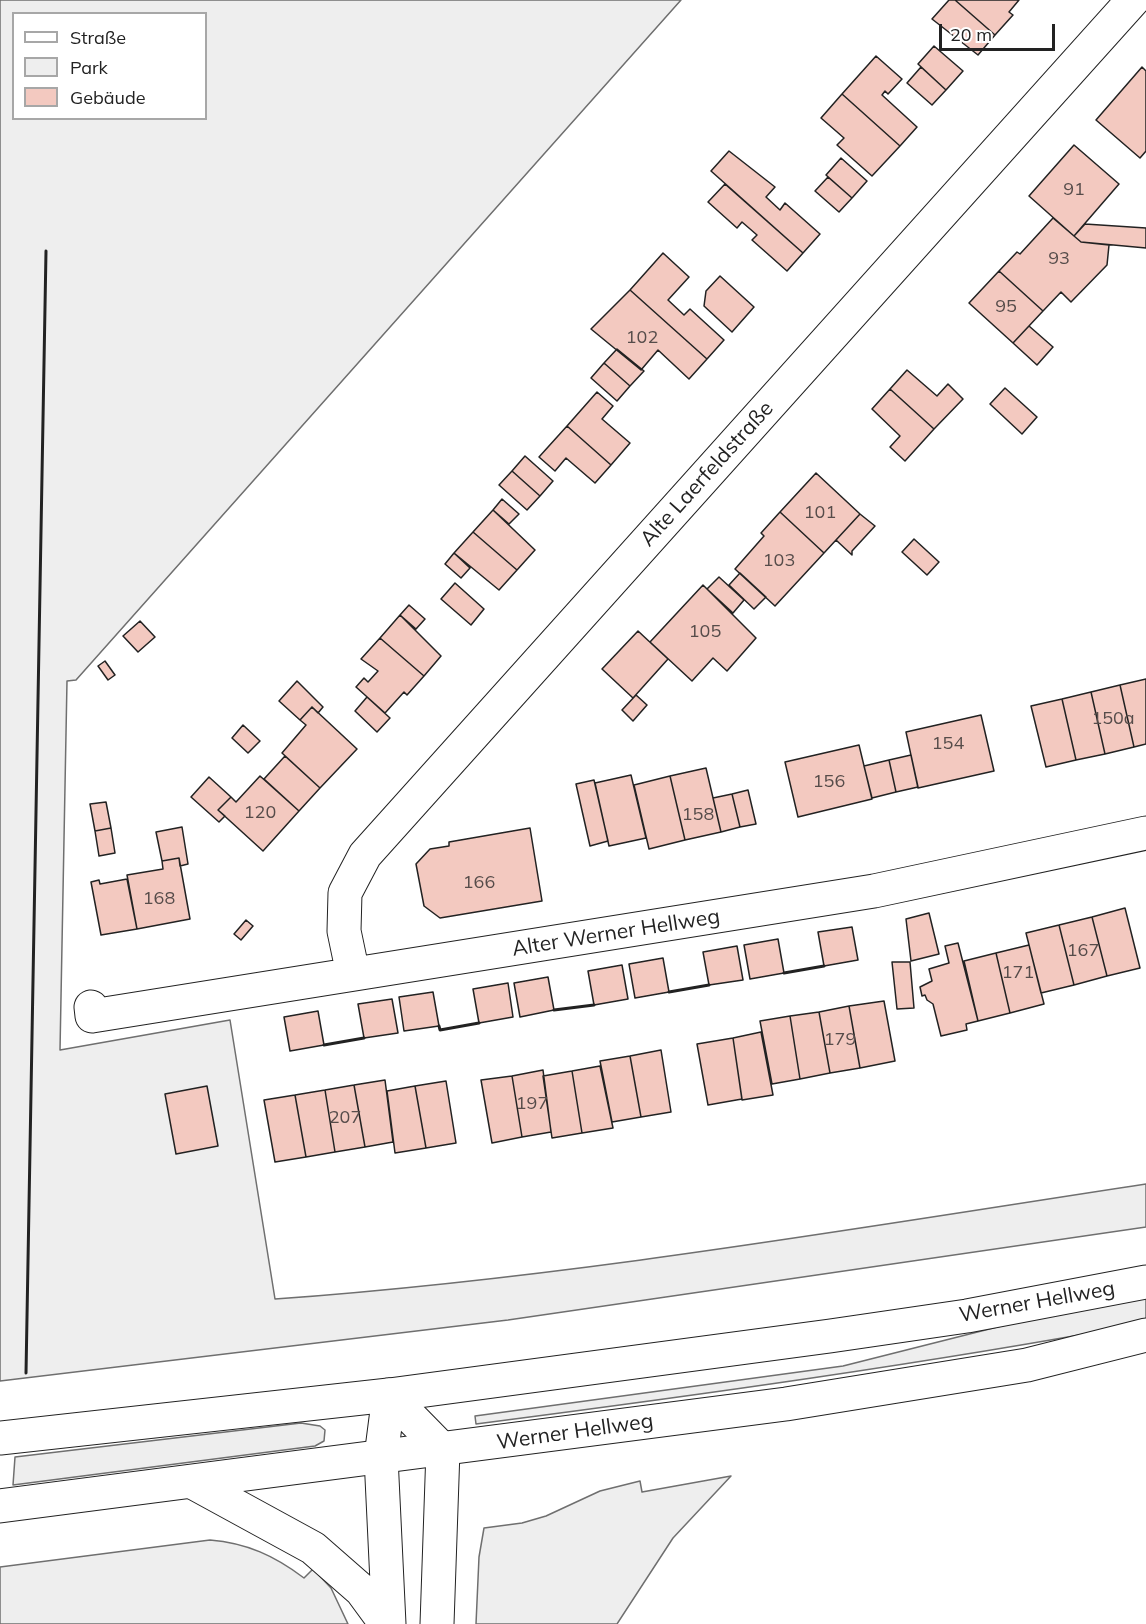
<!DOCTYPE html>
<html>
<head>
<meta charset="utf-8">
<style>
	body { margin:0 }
	#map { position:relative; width:1146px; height:1624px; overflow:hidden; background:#fff; font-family:Mulish,sans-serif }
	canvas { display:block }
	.legend { position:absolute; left:12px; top:12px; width:195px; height:108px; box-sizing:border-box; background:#fff; border:2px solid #a7a7a7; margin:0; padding:8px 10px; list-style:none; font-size:18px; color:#222 }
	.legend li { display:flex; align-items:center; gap:12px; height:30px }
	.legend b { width:30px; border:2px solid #a7a7a7 }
	.scale { position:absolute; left:939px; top:24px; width:116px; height:27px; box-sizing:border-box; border:3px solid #222; border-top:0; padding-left:8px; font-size:18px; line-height:21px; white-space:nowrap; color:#222; -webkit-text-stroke:4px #fff; paint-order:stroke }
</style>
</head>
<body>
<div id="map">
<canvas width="1146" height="1624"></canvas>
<ul class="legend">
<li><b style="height:8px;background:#fff"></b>Straße</li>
<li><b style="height:16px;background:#eee"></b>Park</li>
<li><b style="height:16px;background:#f3c9c0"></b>Gebäude</li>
</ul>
<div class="scale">20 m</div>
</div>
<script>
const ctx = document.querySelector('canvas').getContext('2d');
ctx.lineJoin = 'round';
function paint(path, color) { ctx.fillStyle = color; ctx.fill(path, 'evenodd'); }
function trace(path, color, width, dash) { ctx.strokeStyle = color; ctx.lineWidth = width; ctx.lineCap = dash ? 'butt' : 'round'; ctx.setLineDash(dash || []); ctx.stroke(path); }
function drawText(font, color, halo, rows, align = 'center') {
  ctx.font = font + ' Mulish,sans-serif'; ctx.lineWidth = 4.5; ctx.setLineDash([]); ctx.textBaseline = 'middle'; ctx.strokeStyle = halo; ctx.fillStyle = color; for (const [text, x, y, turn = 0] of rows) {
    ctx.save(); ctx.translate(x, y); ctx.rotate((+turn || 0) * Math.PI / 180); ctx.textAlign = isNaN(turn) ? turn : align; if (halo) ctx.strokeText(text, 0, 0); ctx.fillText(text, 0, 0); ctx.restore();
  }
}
const green = new Path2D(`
	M0,0H681L76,680L67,681L60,1050L230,1020L275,1299C567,1278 857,1228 1146,1184V1227L508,1320L0,1381ZM14,14H206V118H14Z
	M1146,1297V1323C924,1364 700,1395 476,1424L475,1416L843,1366L1021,1321Z
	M301,1423L320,1426L325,1430L324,1441L315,1446L13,1485L15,1457Z
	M731,1476L673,1538L617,1624H476L479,1557L484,1528L522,1523L546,1516L600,1491L640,1481L642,1492Z
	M210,1540C247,1543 275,1556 304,1578L313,1569L331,1588L348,1624H0V1567Z`);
paint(green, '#eee');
trace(green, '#6f6f6f', 1.5);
const building = new Path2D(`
	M949,0H955L995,35L978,55L932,19Z
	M955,0H1019L1009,12L1013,15L995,35Z
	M934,46L963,71L946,90L918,64Z
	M876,56L902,79L888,94L885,91L882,95L917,127L900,146L842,94Z
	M921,67L946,90L932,105L907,83Z
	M1142,67L1146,71V151L1140,158L1096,120Z
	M842,94L900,146L872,176L837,145L844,138L821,118Z
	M1074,145L1119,184L1074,236L1029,196Z
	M729,151L775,187L766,197L780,210L785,203L820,234L803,253L711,171Z
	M841,158L867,181L852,198L826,175Z
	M828,177L852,198L839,212L815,191Z
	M725,184L803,253L787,271L752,240L757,235L742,222L737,228L708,202Z
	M1053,218L1081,242L1109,245L1107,265L1071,302L1061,292L1043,311L999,271L1017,252L1020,254Z
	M1085,224L1146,228V248L1081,242L1074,236Z
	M663,253L689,277L668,300L684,315L690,309L724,340L707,359L630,290Z
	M999,271L1043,311L1013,343L969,303Z
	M720,276L754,307L732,332L704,306L706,291Z
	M630,290L707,359L689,379L658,350L641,370L591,329Z
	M1029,326L1053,347L1037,365L1013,343Z
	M617,349L644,371L630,386L604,363Z
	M604,363L630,386L617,401L591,378Z
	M907,370L937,396L948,384L963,399L934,429L890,389Z
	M1005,388L1037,417L1022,434L990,404Z
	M890,389L934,429L905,461L890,447L900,436L872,409Z
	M597,392L613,406L602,419L630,443L611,465L567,426Z
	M567,426L611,465L595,483L566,458L555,471L539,457Z
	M525,456L553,481L540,496L512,471Z
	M512,471L540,496L527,510L499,485Z
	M816,473L860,514L824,553L780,512Z
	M502,499L519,514L509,524L493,510Z
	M493,510L535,550L517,570L473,532Z
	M780,512L824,553L775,606L735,569L764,536L761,533Z
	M860,514L875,526L852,551V555L836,540Z
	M473,532L517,570L499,590L454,553Z
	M914,539L939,562L927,575L902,552Z
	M454,553L470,568L461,578L445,564Z
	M740,573L766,597L754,609L729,585Z
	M719,577L744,600L733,613L707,589Z
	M455,583L484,609L471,625L441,599Z
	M703,585L756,638L727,671L713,658L692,681L650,642Z
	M409,605L425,619L416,629L400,615Z
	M400,615L441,656L424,676L380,638Z
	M140,621L155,637L138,652L123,636Z
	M638,631L668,659L633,698L602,669Z
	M380,638L424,676L407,695L404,692L385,713L356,687L364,678L368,682L378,671L361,659Z
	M105,661L115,675L108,680L98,666Z
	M1146,679V744L1134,747L1120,685Z
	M297,681L323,707L318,713L312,707L300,720L279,701Z
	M1120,685L1134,747L1105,754L1091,692Z
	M1091,692L1105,754L1076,760L1062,699Z
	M636,695L647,705L633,721L622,710Z
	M367,697L390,718L377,732L355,711Z
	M1062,699L1076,760L1046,767L1031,706Z
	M312,707L357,749L320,788L282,753L306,725L300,720Z
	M981,715L994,771L918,788L906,732Z
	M243,725L260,741L248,753L232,738Z
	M859,745L872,799L798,817L785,762Z
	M911,755L918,787L896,792L889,760Z
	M285,756L320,788L299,811L264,779Z
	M889,760L896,792L872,798L864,766Z
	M706,768L721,832L685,840L670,776Z
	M631,775L646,838L609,846L595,783Z
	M260,776L299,811L263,851L218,810L231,797L236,802Z
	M670,776L685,840L649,849L634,785Z
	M209,777L231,797L218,810L225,816L219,822L191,797Z
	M594,780L608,841L590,846L576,784Z
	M748,790L756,824L740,827L732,794Z
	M732,794L740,827L721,832L713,798Z
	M106,802L111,828L95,831L90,804Z
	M182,827L188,864L180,866L179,858L162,861L156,832Z
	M111,828L115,853L99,856L95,831Z
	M530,828L542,901L440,918L424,906L416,864L430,849L449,846V842Z
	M179,858L190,919L137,929L127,875L163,869L162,861Z
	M127,879L137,929L101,935L91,882L99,880L100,884Z
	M1125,908L1140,968L1107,976L1092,917Z
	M929,913L939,954L911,961L906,919Z
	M1092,917L1107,976L1074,985L1059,925Z
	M246,920L253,926L241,940L234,934Z
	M1059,925L1074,985L1041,993L1026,933Z
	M852,927L858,960L824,966L818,932Z
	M778,939L784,973L750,979L744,945Z
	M958,943L978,1021L966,1024L967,1030L941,1036L933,1004L927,1000L925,995L922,996L920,987L932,981L929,969L949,963L945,946Z
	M1029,945L1044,1004L1010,1013L996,953Z
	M737,946L743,980L709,985L703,952Z
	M996,953L1010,1013L978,1021L964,961Z
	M663,958L669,992L635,998L629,964Z
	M892,962H910L914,1008L897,1009Z
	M622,965L628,999L594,1005L588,971Z
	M548,977L554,1010L520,1017L514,983Z
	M508,983L513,1017L479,1023L473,989Z
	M433,992L439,1026L404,1031L399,997Z
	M392,999L398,1033L364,1038L358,1004Z
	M884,1001L895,1061L860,1068L849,1006Z
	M849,1006L860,1068L830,1073L819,1012Z
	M318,1011L324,1045L290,1051L284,1017Z
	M819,1012L830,1073L800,1079L790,1016Z
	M790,1016L800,1079L772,1084L760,1021Z
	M761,1032L773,1095L742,1100L733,1038Z
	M733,1038L742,1099L708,1105L697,1044Z
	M661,1050L671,1112L641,1117L630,1056Z
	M630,1056L641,1117L612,1122L600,1061Z
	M600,1066L613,1128L582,1133L572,1071Z
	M543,1070L551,1132L522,1137L512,1076Z
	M572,1071L582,1133L552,1138L543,1076Z
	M512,1076L522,1137L492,1143L481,1080Z
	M385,1080L393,1142L365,1147L354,1085Z
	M446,1081L456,1143L426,1148L415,1086Z
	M354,1085L365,1147L335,1152L325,1090Z
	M207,1086L218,1146L176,1154L165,1094Z
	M415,1086L426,1148L395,1153L387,1091Z
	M325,1090L335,1152L306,1157L295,1095Z
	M295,1095L306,1157L275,1162L264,1100Z`);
paint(building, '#f3c9c0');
trace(building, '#222', 1.5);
const minor = new Path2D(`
	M353,974L344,931L345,893L365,855L1133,0
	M91,1007L92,1016L874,891L1146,833`);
const secondary = new Path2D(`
	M0,1438L389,1395L830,1336L967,1316L1146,1282
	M0,1506L786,1404L1027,1365L1146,1335`);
const motorway = new Path2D(`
	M389,1395L443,1450L437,1624
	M194,1483L313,1548L361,1590L386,1624
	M389,1624L381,1457L389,1395`);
trace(minor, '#222', 35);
trace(secondary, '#222', 35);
trace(motorway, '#222', 35);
trace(minor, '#fff', 33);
trace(secondary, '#fff', 33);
trace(motorway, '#fff', 33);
trace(new Path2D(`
	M784,973L824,966
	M669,992L709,985
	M554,1010L594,1005
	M439,1026L440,1030L479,1023
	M324,1045L364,1038
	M26,1373L46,251`), '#222', 3);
drawText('18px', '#564c4a', null, [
	["91",1074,190],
	["93",1059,259],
	["95",1006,307],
	["102",642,338],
	["101",820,513],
	["103",779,561],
	["105",705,632],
	["150a",1113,719],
	["154",948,744],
	["156",829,782],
	["120",260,813],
	["158",698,815],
	["166",479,883],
	["168",159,899],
	["167",1083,951],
	["171",1018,973],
	["179",840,1040],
	["197",532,1104],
	["207",345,1118]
]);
drawText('21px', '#222', '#fff', [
	["Alte Laerfeldstraße",707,474,-48],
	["Alter Werner Hellweg",616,933,-9],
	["Werner Hellweg",1037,1302,-10],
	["Werner Hellweg",575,1432,-8]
]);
</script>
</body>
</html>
